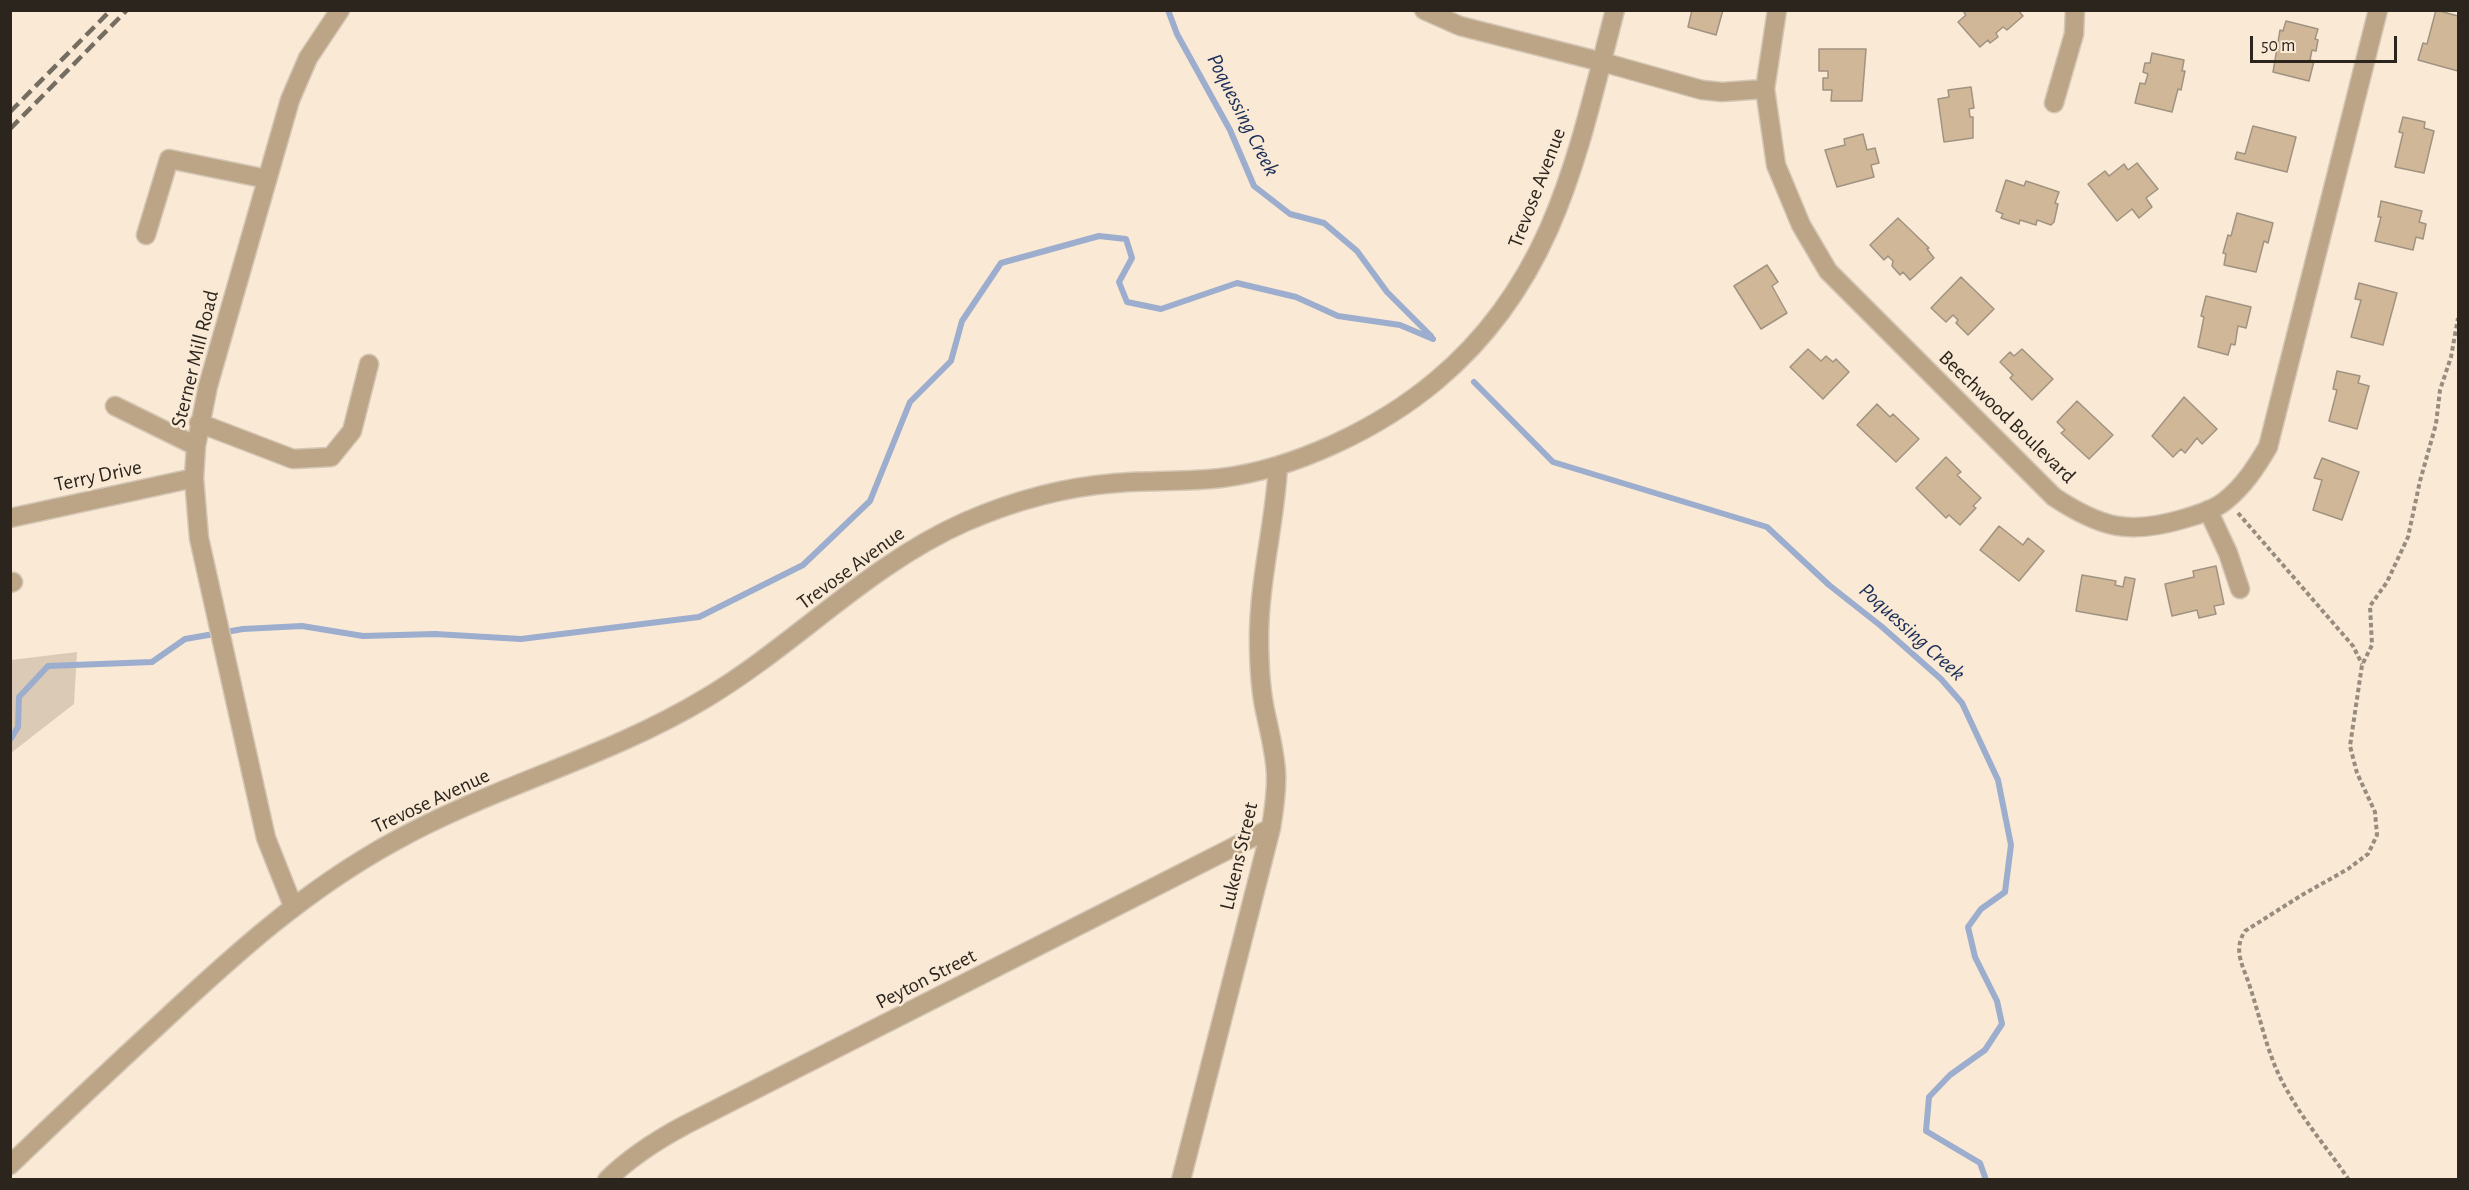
<!DOCTYPE html>
<html>
<head>
<meta charset="utf-8">
<style>
	body { margin:0 }
	#map { position:relative; width:2469px; height:1190px; overflow:hidden; background:#f9e9d5; font-family:"Alegreya Sans",sans-serif }
	canvas { display:block }
	.frame { position:absolute; inset:0; border:12px solid #2b251e; pointer-events:none }
	.scale { position:absolute; left:2250px; top:36px; width:147px; height:27px; box-sizing:border-box; border:3px solid #2b251e; border-top:0; padding-left:8px; font-size:18px; line-height:21px; white-space:nowrap; color:#2b251e; -webkit-text-stroke:4px #f9e9d5; paint-order:stroke }
</style>
</head>
<body>
<div id="map">
<canvas width="2469" height="1190"></canvas>
<div class="frame"></div>
<div class="scale">50 m</div>
</div>
<script>
const ctx = document.querySelector('canvas').getContext('2d');
ctx.lineJoin = 'round';
function paint(path, color) { ctx.fillStyle = color; ctx.fill(path, 'evenodd'); }
function trace(path, color, width, dash) { ctx.strokeStyle = color; ctx.lineWidth = width; ctx.lineCap = dash ? 'butt' : 'round'; ctx.setLineDash(dash || []); ctx.stroke(path); }
function drawText(font, color, halo, rows, align = 'center') {
  ctx.font = font + ' "Alegreya Sans",sans-serif'; ctx.lineWidth = 5; ctx.setLineDash([]); ctx.textBaseline = 'middle'; ctx.strokeStyle = halo; ctx.fillStyle = color; for (const [text, x, y, turn = 0] of rows) {
    ctx.save(); ctx.translate(x, y); ctx.rotate((+turn || 0) * Math.PI / 180); ctx.textAlign = isNaN(turn) ? turn : align; if (halo) ctx.strokeText(text, 0, 0); ctx.fillText(text, 0, 0); ctx.restore();
  }
}
paint(new Path2D(`
	M77,652L74,704L11,753V660Z`), '#dbcab5');
trace(new Path2D(`
	M1168,10L1177,34L1230,130L1254,186L1290,214L1324,223L1357,251L1387,292L1431,336
	M1474,382L1553,462L1767,527L1829,585L1881,626L1941,679L1962,703L1998,780L2011,845L2005,892L1981,909L1968,927L1975,957L1997,1001L2002,1024L1985,1050L1950,1075L1929,1097L1926,1131L1980,1163L1986,1180
	M10,740L18,727L19,697L48,666L152,662L185,639L243,629L302,626L363,636L435,634L521,639L699,617L803,565L870,501L910,402L951,361L962,321L1001,263L1099,236L1126,239L1132,258L1119,282L1127,302L1161,309L1237,283L1296,297L1338,316L1400,325L1433,339`), '#9cadce', 6);
const building = new Path2D(`
	M1692,10H1723L1716,35L1688,27Z
	M1967,10H2018L2023,16L2007,30L2003,27L1996,33L1998,37L1990,43L1988,40L1980,47L1958,22L1966,15L1964,13Z
	M2436,10L2458,16V71L2418,60L2423,43L2427,44Z
	M2286,21L2318,29L2315,39L2318,40L2316,51L2312,50L2310,60L2314,61L2309,81L2273,72L2280,30L2283,31Z
	M1819,49H1866L1862,101H1831L1832,90H1823V78H1828V71H1819Z
	M2152,53L2184,60L2182,71H2185L2181,90L2178,89L2172,112L2135,103L2140,83L2145,84L2148,74L2143,72L2145,63H2150Z
	M1971,87L1974,108L1969,109L1970,117H1973V138L1944,142L1938,99L1949,97L1948,90Z
	M2403,117L2425,122L2424,128L2434,131L2424,173L2395,167L2403,133L2399,132Z
	M2253,126L2296,137L2287,172L2235,159L2237,152L2245,154Z
	M1863,134L1867,150L1875,148L1879,163L1871,165L1874,177L1837,187L1825,150L1845,145L1844,139Z
	M2137,163L2158,189L2146,198L2152,207L2139,218L2132,209L2117,221L2088,184L2105,171L2109,176L2124,164L2128,170Z
	M2006,180L2024,186L2026,181L2059,192L2055,203L2058,204L2054,222L2051,225L2037,220L2036,225L2020,220L2019,224L2001,218L2003,214L1996,211Z
	M2381,201L2422,211L2419,222L2426,224L2423,239L2416,237L2413,250L2375,241L2381,217H2378Z
	M2237,213L2273,223L2268,243L2264,241L2256,272L2224,265L2226,254L2223,253L2228,235L2231,236Z
	M1898,218L1929,248L1927,249L1934,258L1910,280L1903,272L1900,275L1892,266L1893,261L1888,256L1884,260L1870,245Z
	M1767,265L1778,282L1772,286L1787,313L1761,329L1734,286Z
	M1961,277L1994,309L1968,335L1956,323L1958,320L1953,315L1946,322L1931,308Z
	M2359,283L2397,293L2383,345L2351,337L2361,300L2355,299Z
	M2206,296L2251,307L2246,328L2238,326L2235,345L2231,344L2228,355L2198,347L2204,317L2201,316Z
	M1808,349L1821,361L1826,356L1833,362L1836,359L1849,372L1823,399L1790,367Z
	M2022,349L2053,379L2032,400L2010,378L2013,375L2000,362L2010,352L2014,356Z
	M2337,371L2360,376L2358,383L2369,386L2357,429L2329,421L2337,390L2333,389Z
	M2184,397L2217,429L2202,444L2197,438L2185,453L2181,449L2173,457L2152,436Z
	M2077,401L2113,435L2089,459L2061,433L2065,430L2057,422Z
	M1877,404L1890,417L1893,414L1919,439L1896,462L1857,425Z
	M1946,457L1961,472L1957,475L1981,498L1973,506L1976,508L1960,525L1949,515L1946,518L1916,488Z
	M2322,458L2359,472L2342,520L2313,510L2322,480L2314,478Z
	M1999,526L2023,545L2028,538L2044,551L2019,581L1980,550Z
	M2216,566L2224,604L2214,606L2216,614L2199,618L2197,610L2172,616L2165,584L2194,577L2193,571Z
	M2082,575L2116,581L2115,585L2123,587L2125,577L2135,579L2127,620L2076,611Z`);
paint(building, '#d0b798');
trace(building, '#a19381', 1.5);
const minor = new Path2D(`
	M1424,10L1460,26L1602,62L1702,90L1722,92L1765,89
	M1777,10L1765,89L1776,165L1801,225L1828,271L2054,497C2101,528 2129,535 2183,519C2197,515 2214,510 2225,501C2244,486 2256,467 2268,447L2378,10
	M2054,103L2074,34L2075,10
	M146,235L169,159L267,179
	M115,406L196,446
	M199,423L293,459L331,457L352,431L369,364
	M2208,510L2228,553L2240,589
	M10,518L194,478
	M10,583L13,582
	M293,906L266,838L199,538L194,478L196,446L208,386L290,100L308,58L340,10
	M10,1165C61,1116 111,1069 163,1021C236,953 304,891 393,842C493,786 607,758 706,698C796,644 868,565 965,522C1013,501 1064,487 1116,483C1151,480 1186,482 1221,478C1295,469 1380,428 1437,380C1555,281 1578,152 1615,10
	M607,1180C630,1157 657,1140 685,1125L1271,828
	M1181,1180L1271,828C1274,810 1277,791 1276,773C1275,753 1270,734 1266,715C1260,690 1259,663 1259,638C1259,580 1275,523 1278,466`);
trace(minor, '#d4c6b4', 21);
trace(new Path2D(`
	M2238,513L2353,646L2362,664
	M2349,1180C2329,1150 2305,1123 2288,1092C2268,1059 2262,1023 2250,987C2244,967 2232,951 2245,931L2302,895L2348,869L2368,854L2377,835L2375,812L2357,773L2350,746L2362,665L2372,645L2370,606L2387,582L2408,537L2420,481L2436,424L2440,390L2451,357L2458,318`), '#978c7e', 4, [4.5, 3]);
trace(minor, '#bca486', 18);
trace(new Path2D(`
	M10,112L111,10
	M10,129L127,10`), '#766d61', 4.5, [12, 6]);
drawText('21px', '#2b251e', '#f9e9d5', [
	["Trevose Avenue",1537,188,-69],
	["Sterner Mill Road",195,359,-76],
	["Beechwood Boulevard",2007,417,44],
	["Terry Drive",98,476,-12],
	["Trevose Avenue",851,568,-36],
	["Trevose Avenue",431,801,-25],
	["Lukens Street",1239,856,-77],
	["Peyton Street",926,979,-27]
]);
drawText('italic 22px', '#192d58', '#f9e9d5', [
	["Poquessing Creek",1243,115,63],
	["Poquessing Creek",1912,632,42]
]);
</script>
</body>
</html>
